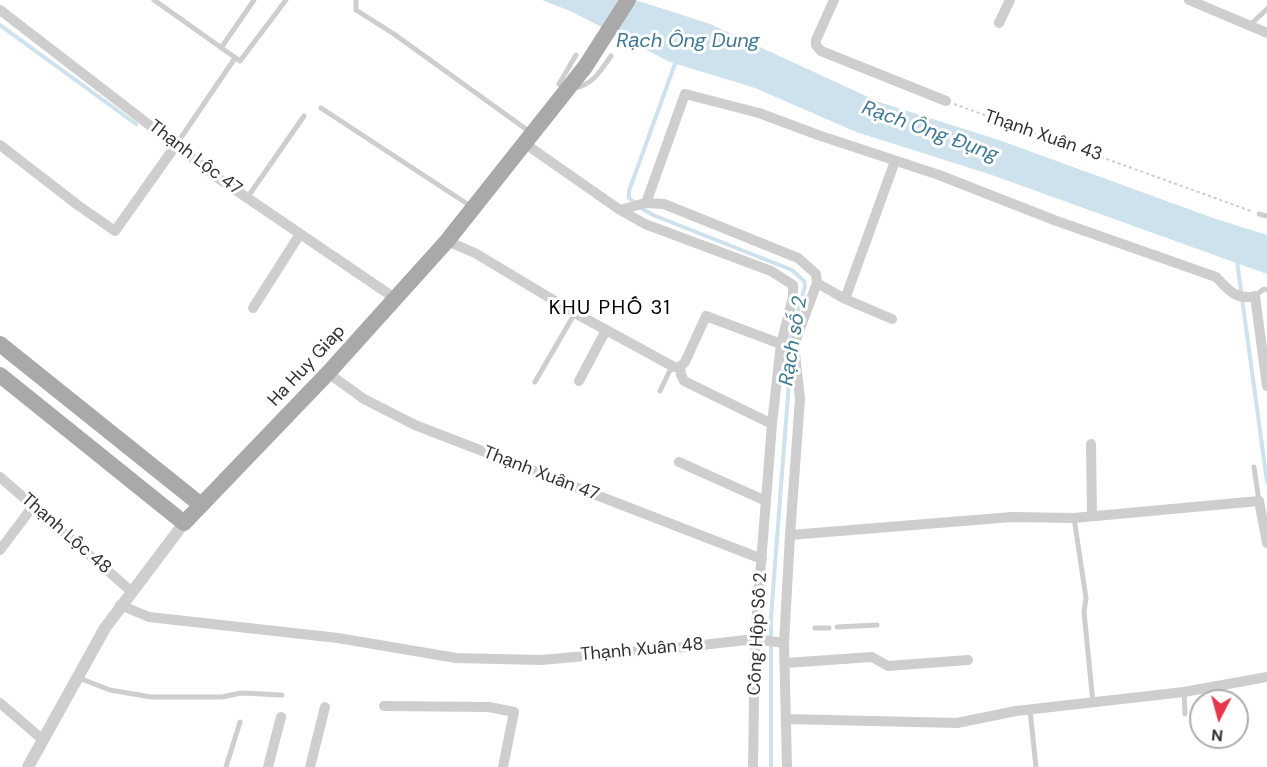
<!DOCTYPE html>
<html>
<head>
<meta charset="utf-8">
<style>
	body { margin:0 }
	#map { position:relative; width:1267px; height:767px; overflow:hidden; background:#fff; font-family:"DM Sans",sans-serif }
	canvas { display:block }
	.north { position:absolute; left:1189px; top:689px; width:60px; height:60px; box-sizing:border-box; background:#fff; border:2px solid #adadad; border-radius:50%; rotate:186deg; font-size:16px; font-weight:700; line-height:24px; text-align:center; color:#313131 }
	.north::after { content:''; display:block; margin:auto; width:21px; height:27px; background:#e5364c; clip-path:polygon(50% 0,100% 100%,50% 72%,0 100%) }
</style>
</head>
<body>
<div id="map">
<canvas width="1267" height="767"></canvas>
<div class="north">N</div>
</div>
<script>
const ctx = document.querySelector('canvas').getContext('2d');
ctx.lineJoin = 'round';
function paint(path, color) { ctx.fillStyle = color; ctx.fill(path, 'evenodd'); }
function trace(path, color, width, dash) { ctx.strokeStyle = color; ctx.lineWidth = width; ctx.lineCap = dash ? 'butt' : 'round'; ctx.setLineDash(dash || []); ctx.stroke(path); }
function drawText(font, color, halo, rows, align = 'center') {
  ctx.font = font + ' "DM Sans",sans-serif'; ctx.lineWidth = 6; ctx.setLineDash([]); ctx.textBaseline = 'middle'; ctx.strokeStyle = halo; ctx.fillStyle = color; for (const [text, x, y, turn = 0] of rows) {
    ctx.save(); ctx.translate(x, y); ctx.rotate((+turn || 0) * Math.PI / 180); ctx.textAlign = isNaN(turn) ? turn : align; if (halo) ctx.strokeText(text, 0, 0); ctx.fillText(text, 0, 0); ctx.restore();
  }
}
paint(new Path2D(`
	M542,0H635L673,12L710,24L879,102L999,140L1213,218L1267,235V274L989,174L856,132L755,88L670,62L570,11Z`), '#cde2ed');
trace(new Path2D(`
	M0,25L136,124
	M676,61L629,191V198L641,208L653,215L792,270L804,281L805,286L790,338L789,382L771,617V767
	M1237,261L1267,482`), '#cde2ed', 4);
trace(new Path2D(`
	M954,104L1251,211`), '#cecece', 2, [3, 3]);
trace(new Path2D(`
	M154,0L240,61L286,0
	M356,0V10L394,34L530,132
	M1250,25L1267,9
	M221,48L254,0
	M565,87L559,84L576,55
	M574,88C592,86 601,70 611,56
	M321,108L472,207
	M176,145L235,58
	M247,198L304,116
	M1259,214L1267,216
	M1256,295L1264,289L1267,290
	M535,382L575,313
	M660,391L672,366
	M1254,467L1259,501
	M1074,518L1086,598L1084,612L1093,703
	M837,627L877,625
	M815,628H829
	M79,678L110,690L151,697H222L241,693L282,695
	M1184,692L1185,714
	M1030,710L1036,767
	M226,767L240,722`), '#cecece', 5);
trace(new Path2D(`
	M834,0L816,40V45L821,51L946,101
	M1189,0L1267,33
	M0,10L218,178L396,299
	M999,23L1010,0
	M524,143L620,210L645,224L771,271L793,285V297L781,344L772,424
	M0,145L79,206L115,231L176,145
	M646,203L685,94L759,113L818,135L939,175L1054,220L1216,277C1227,289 1237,301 1255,296L1267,386
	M620,210L645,203L664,204L798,258L816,274L817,283
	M447,241L475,253L575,313L674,367H680L685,362L706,316L781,344L794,345
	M817,283L845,299L892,319
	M845,299L895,161
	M253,308L300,234
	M680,367L681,375L684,381L772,424L755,639L753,767
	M328,373L364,399L415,425L762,559
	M579,381L606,330
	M1091,444L1092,516
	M679,462L766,501
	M0,477L131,591
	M790,535L800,399L794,345L817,283
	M0,550L33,506
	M120,605L149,617L338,638L456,658L541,660L675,648L755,639L784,643
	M786,663L872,657L888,666L968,660
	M0,703L43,740
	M384,706L489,707L514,712L503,767
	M787,719L957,723L1016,711L1184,692L1267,677
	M268,767L281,717
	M310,767L325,707
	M787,767L784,643L790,535L1012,517L1074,518L1259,501L1267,543`), '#cecece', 10);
trace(new Path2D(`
	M28,767L105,628L184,523`), '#cecece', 12);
trace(new Path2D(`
	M0,344L201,505
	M0,375L184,523L328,373L447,241L585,67L628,0`), '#a9a9a9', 16);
drawText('18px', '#313131', '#fff', [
	["Thạnh Xuân 43",1043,136,19],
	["Thạnh Lộc 47",195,158,37],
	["Ha Huy Giap",307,366,-47],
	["Thạnh Xuân 47",541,474,21],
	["Thạnh Lộc 48",66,534,41],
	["Cống Hộp Số 2",758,634,-87],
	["Thạnh Xuân 48",642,650,-5]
]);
drawText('italic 20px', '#3e7895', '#fff', [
	["Rạch Ông Dung",688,42],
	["Rạch Ông Đụng",930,132,20],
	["Rạch số 2",794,341,-81]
]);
ctx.letterSpacing = '1.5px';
drawText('20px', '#000', '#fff', [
	["KHU PHỐ 31",610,309]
]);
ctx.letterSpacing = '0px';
</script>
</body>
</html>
